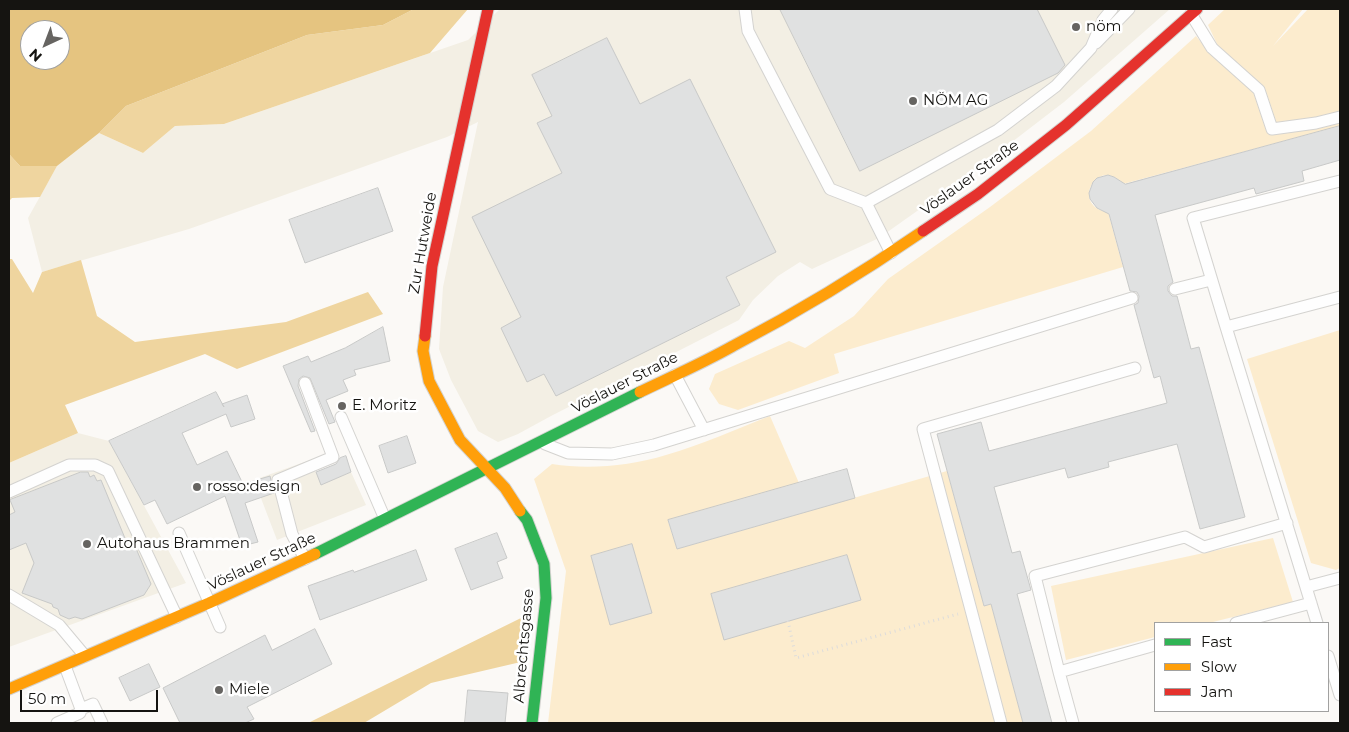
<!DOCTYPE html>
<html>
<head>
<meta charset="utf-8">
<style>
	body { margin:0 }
	#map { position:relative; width:1349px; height:732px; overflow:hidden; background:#fbf9f6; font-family:Montserrat,sans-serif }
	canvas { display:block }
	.frame { position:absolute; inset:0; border:10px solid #151411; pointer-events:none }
	.legend { position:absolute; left:1154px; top:622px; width:175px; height:90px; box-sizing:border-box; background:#fff; border:1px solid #a1a1a0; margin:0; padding:6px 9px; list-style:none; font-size:15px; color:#151411 }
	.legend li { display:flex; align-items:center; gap:10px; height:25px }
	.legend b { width:25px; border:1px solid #a1a1a0 }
	.north { position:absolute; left:20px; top:20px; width:50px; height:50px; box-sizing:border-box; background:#fff; border:1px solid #a1a1a0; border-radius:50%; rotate:223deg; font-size:14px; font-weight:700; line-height:20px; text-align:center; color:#151411 }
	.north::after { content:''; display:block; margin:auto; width:18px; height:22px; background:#666461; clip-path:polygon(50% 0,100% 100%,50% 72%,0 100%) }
	.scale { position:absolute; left:20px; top:690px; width:138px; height:22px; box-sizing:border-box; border:2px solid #151411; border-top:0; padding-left:6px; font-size:15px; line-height:18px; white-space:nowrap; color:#151411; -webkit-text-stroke:4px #fff; paint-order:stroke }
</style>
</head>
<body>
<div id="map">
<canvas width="1349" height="732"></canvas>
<div class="frame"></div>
<ul class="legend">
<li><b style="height:6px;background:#30b455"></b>Fast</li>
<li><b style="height:6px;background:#ff9f0a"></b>Slow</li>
<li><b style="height:6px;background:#e5322d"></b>Jam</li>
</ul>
<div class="north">N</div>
<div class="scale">50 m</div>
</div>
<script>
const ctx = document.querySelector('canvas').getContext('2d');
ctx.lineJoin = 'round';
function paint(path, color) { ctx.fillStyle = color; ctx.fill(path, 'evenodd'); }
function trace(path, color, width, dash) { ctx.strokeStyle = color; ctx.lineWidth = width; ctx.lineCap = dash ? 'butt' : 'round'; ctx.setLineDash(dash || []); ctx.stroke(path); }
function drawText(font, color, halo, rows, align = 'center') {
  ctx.font = font + ' Montserrat,sans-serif'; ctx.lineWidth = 5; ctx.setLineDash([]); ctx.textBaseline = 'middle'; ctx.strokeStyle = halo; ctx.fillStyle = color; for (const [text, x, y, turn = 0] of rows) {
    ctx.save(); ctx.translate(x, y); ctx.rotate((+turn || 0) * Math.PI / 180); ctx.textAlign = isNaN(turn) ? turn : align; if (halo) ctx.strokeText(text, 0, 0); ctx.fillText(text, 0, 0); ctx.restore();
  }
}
paint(new Path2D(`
	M500,9H1170L1064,102L982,165L879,238L812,269L800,262L778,276L753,300L739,320L551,416L518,434L498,442L478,431L451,380L439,349L443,287L478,122L447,137L189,229L42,272L28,218L57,166L99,133L143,153L175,126L224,124L468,40Z
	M78,433L109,441L186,583L9,647V463Z
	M310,460L322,484L351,472L366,505L277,540L254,480Z`), '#f3efe4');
paint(new Path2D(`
	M1225,9H1303L1273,46L1308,9H1340V126L1123,184C1097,155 1070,206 1108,212L1123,267L834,354L839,373L738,410L719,404L709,389L715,374L789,341L805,348L854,316L888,279L990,207L1091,131L1196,36L1209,52L1217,44L1208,25Z
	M1340,330V568L1336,570L1311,563L1247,359Z
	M770,416L799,483L668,521L677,549L947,471L984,606L991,604L1023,723H548L566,571L534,479L552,464C588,470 630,466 666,455C701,445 736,429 770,416Z
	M1273,538L1293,602L1209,623H1155V637L1066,660L1051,586Z`), '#fcecce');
paint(new Path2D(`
	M414,9H468L430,53L224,124L175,126L143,153L99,133L126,106L307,35L383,25Z
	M9,154L20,166H57L40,197L12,198L9,201Z
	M9,259H12L33,293L42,272L81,260L97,316L135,342L286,322L368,292L383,314L237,369L205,354L65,405L78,433L9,463Z
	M521,618L525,661L431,683L364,723H308Z`), '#efd59f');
paint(new Path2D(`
	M9,9H414L383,25L307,35L126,106L99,133L57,166H20L9,154ZM30,30H60V60H30Z`), '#e5c480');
const building = new Path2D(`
	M780,9H1037L1065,65L1058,73L860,171Z
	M607,38L640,104L690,79L776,252L726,277L740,305L556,396L544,374L527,382L501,328L521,317L472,217L562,173L537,123L552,116L532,75Z
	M1340,126V160L1302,171L1304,181L1256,194L1254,188L1155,215L1173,282L1168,286V291L1172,296H1177L1191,349L1199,347L1245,517L1200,529L1177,444L1108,462L1109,467L1068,478L1065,468L994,487L1012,553L1020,551L1031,590L1017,594L1052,723H1023L991,604L984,606L937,434L981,422L989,451L1167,403L1160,376L1154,378L1134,305L1138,303L1139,296L1137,292L1130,291L1109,214L1097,208L1090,199L1089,193L1093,182L1097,178L1108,175L1114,177L1125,184Z
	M378,188L393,231L305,263L289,220Z
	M383,327L390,361L354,370L356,375L343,380L348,391L326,400L335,422L329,424L310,378L303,376L299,379L298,386L315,431L311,432L283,366L308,356L311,362L345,348Z
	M216,392L224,407L222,404L247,395L255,419L231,427L226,414L182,433L197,465L227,451L243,484L270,476L274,493L245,503L258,542L242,546L225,496L167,524L155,500L144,505L109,441Z
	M407,436L416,463L388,473L379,446Z
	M346,456L351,472L321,485L316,472L336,464L340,458Z
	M847,469L855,498L677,549L668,520Z
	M81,472H88L90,477L94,475L97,481L101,480L129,548L135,546L151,584L144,595L82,619L75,617L69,619L60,615L58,609L53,607L52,604L22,593L34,563L26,543L9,550V515L15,512L10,500Z
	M497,533L507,558L497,562L503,578L471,590L455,549Z
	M632,544L652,613L610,625L591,556Z
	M416,550L427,580L320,620L308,586L353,570L354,572Z
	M847,555L861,600L724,640L711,594Z
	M315,629L332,664L247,707L254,719L245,723H180L163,688L265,635L272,650Z
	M149,664L160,687L130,701L119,678Z
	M468,690L508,693L505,723H465Z`);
paint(building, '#e0e1e1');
trace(building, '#c8c9c8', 1);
const lane = new Path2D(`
	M745,9L748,31L830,189L866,203
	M1191,14L1212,48L1259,90L1272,129L1316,123L1340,117
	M1096,43L1129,9
	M891,253L866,203L998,130L1056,86L1091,48L1103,20L1112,9
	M1175,289L1211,280
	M1226,327L1193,218L1340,181
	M675,375L704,430
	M305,383L333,457L278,480L292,534L305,559
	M341,417L385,519
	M545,444L568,453L612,454L654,445L1132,298
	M9,492L69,465H95L108,471L177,617
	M179,533L220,627
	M1306,587L1340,578
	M9,595L59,625L85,656
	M1236,623L1311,603
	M1317,623L1226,327L1340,297
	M1328,656L1340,695
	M1059,672L1035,576L1185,537L1204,547L1287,523
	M81,709L93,704L102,723
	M57,723L80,713L81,709L65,666
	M1001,723L923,429L1135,368
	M1073,723L1059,672L1155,645`);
const fast = new Path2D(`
	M520,511L527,520L544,564L546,598L532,723
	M315,554L640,392`);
const slow = new Path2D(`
	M425,336L423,351L429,381L460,440L505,488L520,511
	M640,392C671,377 703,363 733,346C798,312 862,273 923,231
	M9,689L209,603L315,554`);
const jam = new Path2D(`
	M923,231L978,194L1066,125L1197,9
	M425,336L432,266L488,9`);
trace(lane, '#d4d3d0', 13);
trace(fast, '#d4d3d0', 13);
trace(slow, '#d4d3d0', 13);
trace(jam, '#d4d3d0', 13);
trace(new Path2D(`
	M788,621L796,658L958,614`), '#dddcdb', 3, [1, 4]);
trace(lane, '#fefefe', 11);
trace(fast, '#30b455', 11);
trace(slow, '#ff9f0a', 11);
trace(jam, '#e5322d', 11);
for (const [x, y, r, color] of [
	[1076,27,5,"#666461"],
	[913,101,5,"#666461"],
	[342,406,5,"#666461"],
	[197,487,5,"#666461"],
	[87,544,5,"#666461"],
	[219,690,5,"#666461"]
]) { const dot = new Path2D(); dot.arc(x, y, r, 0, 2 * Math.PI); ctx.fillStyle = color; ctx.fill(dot); trace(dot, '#fff', 2); }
drawText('15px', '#151411', '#fff', [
	["nöm",1086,27],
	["NÖM AG",923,101],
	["E. Moritz",352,406],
	["rosso:design",207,487],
	["Autohaus Brammen",97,544],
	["Miele",229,690]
], 'left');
drawText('15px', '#151411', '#fff', [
	["Vöslauer Straße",970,178,-36],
	["Zur Hutweide",423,243,-80],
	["Vöslauer Straße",625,383,-27],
	["Vöslauer Straße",262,562,-25],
	["Albrechtsgasse",524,646,-85]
]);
</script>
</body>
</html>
